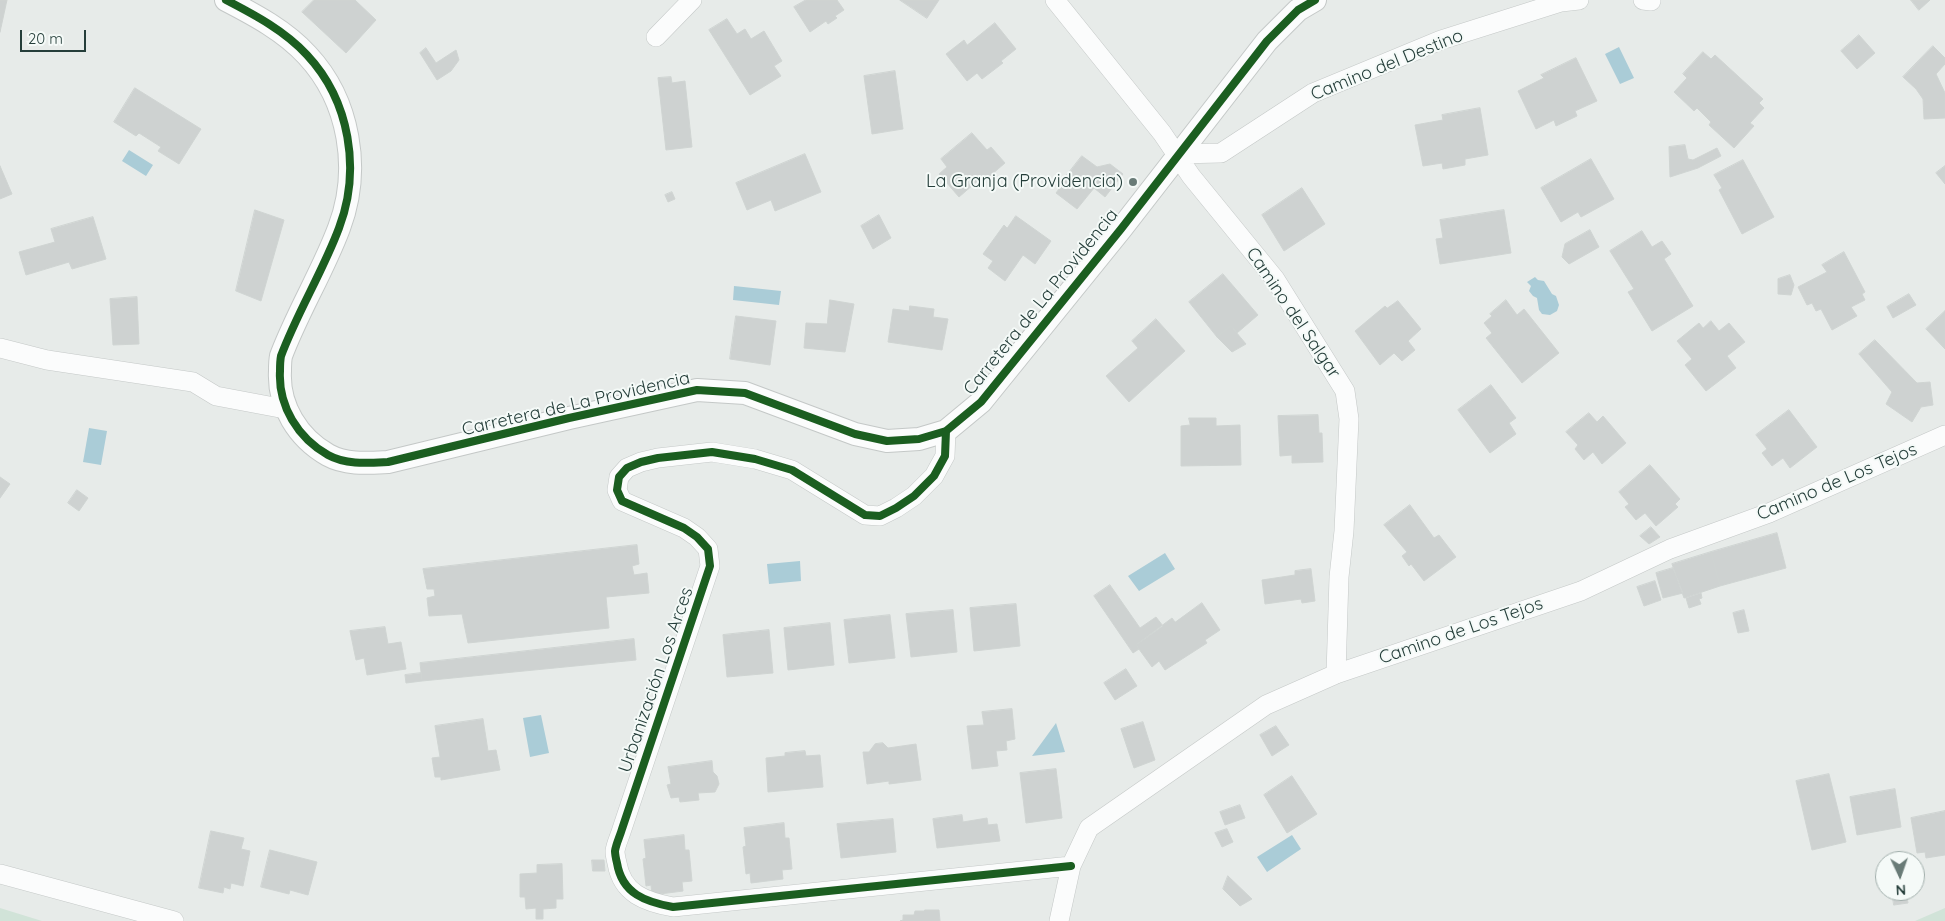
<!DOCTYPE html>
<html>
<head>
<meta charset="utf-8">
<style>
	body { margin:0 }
	#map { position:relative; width:1945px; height:921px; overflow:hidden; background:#e7ebe9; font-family:Quicksand,sans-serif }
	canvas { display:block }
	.north { position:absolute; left:1875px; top:851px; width:50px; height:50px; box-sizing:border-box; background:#f5faf8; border:1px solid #a2afac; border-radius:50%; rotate:177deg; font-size:14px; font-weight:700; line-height:20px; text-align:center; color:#253e3a }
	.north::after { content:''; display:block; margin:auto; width:18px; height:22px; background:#697b77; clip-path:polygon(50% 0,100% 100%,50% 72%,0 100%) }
	.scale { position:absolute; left:20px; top:30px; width:66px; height:22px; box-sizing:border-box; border:2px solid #253e3a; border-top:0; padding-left:6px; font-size:15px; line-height:18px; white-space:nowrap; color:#253e3a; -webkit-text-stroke:4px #f5faf8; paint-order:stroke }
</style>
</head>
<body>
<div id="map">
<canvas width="1945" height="921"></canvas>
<div class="north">N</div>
<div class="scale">20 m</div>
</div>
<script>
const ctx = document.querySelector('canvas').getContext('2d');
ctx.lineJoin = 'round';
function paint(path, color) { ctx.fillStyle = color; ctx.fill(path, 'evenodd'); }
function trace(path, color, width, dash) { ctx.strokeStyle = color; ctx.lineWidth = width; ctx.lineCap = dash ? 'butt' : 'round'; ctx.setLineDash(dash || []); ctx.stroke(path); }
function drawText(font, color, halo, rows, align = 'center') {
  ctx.font = font + ' Quicksand,sans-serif'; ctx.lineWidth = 4; ctx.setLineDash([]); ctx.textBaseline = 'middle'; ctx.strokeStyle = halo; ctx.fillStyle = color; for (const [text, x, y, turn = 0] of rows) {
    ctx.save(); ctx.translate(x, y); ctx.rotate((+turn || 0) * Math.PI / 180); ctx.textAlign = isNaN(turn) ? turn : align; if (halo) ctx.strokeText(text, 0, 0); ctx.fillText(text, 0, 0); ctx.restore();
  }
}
paint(new Path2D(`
	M0,908L42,921H0Z
	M1945,908V921H1915Z`), '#d1e3d8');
paint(new Path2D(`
	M1619,47L1634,78L1620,84L1605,54Z
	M129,150L153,165L146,176L122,161Z
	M1535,277L1538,280L1544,281L1552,294L1556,296L1559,305L1557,311L1550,315L1542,314L1539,310L1537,298L1533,296L1529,291L1531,286L1527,282Z
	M734,286L781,291L779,305L733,300Z
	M89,428L107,431L101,465L83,462Z
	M1165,553L1175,569L1139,591L1128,576Z
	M800,561L801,581L769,584L767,564Z
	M541,715L549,753L530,757L523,718Z
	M1056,723L1065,752L1032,756Z
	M1292,835L1301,849L1267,872L1257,857Z`), '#aaccd7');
const building = new Path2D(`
	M0,0H7L0,32Z
	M314,0H355L376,20L346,53L302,12Z
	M806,0H837L844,10L835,16L837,18L828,24L826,21L810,32L794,7Z
	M900,0H939L927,18Z
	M1911,0H1930L1919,10Z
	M727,19L737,34L745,29L751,39L764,31L782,61L774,66L781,76L750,95L709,30Z
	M995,23L1016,49L1001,61L1003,63L982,79L977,73L967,81L946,54L964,40L967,45Z
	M1859,35L1875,53L1857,69L1841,51Z
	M1933,46L1945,58V64L1936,74L1945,93V118L1924,119L1923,99L1916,89L1903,77Z
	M426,48L436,63L456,50L459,60L451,71L437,80L420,53Z
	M1703,52L1711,59L1715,55L1763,99L1759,103L1764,108L1750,123L1754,126L1734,148L1709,125L1711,122L1697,108L1694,111L1674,92L1687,78L1683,74Z
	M1576,58L1597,101L1575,111L1577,116L1556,126L1554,120L1536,129L1518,91L1544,78L1541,75Z
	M895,71L903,129L872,134L864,76Z
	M671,77L672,83L685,81L692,147L666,150L658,78Z
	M135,88L201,129L179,164L158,151L161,147L139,133L136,136L114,122Z
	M1480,108L1488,155L1465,159V165L1443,169L1442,163L1423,166L1415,125L1443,120L1442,115Z
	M972,133L987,150L991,147L1005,163L984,181L981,178L959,197L939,174L947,167L941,159Z
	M1685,145L1688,159L1693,160L1717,148L1721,156L1698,168L1670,177L1669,147Z
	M805,154L821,192L775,211L771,200L747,210L736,183Z
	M1082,156L1097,167L1110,164L1123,174L1105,197L1094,188L1077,209L1056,193L1062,185L1060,184Z
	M1591,159L1614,199L1581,217L1578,212L1561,222L1541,188Z
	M1743,160L1774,217L1742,234L1719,190L1722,188L1714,175Z
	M0,166L12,194L0,199Z
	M1945,166V184L1936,173Z
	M1302,188L1325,224L1284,251L1262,215Z
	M672,192L675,199L668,202L665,195Z
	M255,210L284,220L261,301L236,291Z
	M1504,210L1511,253L1440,264L1436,239L1443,238L1440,220Z
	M879,215L891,238L873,249L861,226Z
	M1016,216L1051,241L1035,264L1023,255L1005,281L988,268L993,261L983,254L1004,225L1007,228Z
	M93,217L106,259L72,269L69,262L26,275L19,252L55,242L51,229Z
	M1590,230L1599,247L1569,264L1562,257L1565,244Z
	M1642,231L1652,247L1662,241L1671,254L1664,259L1693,306L1652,331L1628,292L1634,289L1610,251Z
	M1844,252L1865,292L1862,294L1865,300L1851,307L1857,316L1832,330L1821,309L1816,311L1812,303L1807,305L1798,287L1827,272L1822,265Z
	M1223,274L1258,315L1237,333L1231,326L1217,337L1189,302Z
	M1790,275L1794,285L1791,295L1778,294V279Z
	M1909,294L1916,305L1893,318L1887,307Z
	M137,297L139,344L113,345L110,299Z
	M830,300L854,304L845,352L804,348L806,323L827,324Z
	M1506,300L1517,315L1524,309L1559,353L1522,383L1486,338L1492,333L1484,323L1492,316L1490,314Z
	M1398,301L1421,329L1408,341L1415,350L1402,361L1394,353L1380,365L1355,331L1385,306L1387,308Z
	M910,306L934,309L933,317L948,319L942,350L888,342L893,309L909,311Z
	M1945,311V349L1926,329Z
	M736,316L776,321L770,365L730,359Z
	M1156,319L1185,351L1129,402L1106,376L1138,348L1132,341Z
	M1711,321L1719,331L1729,323L1745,342L1727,356L1736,368L1706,391L1685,365L1692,359L1677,341L1699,323L1703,328Z
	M1231,326L1246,344L1232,352L1217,337Z
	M1875,340L1917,383L1930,382L1933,405L1921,407L1912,422L1886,404L1892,392L1859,354Z
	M1491,385L1516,418L1509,423L1516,434L1490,453L1458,410Z
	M1789,410L1817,447L1790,468L1783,458L1772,466L1762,453L1767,449L1756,435Z
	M1589,413L1597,422L1603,416L1626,443L1602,464L1593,452L1584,460L1575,449L1578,445L1566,432Z
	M1318,415L1319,433H1322L1323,462L1292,463V455L1280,456L1278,416Z
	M1189,418H1216V426L1240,425L1241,465L1181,466V426L1190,425Z
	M1650,465L1680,499L1675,504L1678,507L1656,526L1645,513L1636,520L1625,507L1629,504L1619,492Z
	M0,477L10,484L0,498Z
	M77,490L88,498L79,511L68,503Z
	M1410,505L1434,538L1439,535L1456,557L1424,581L1411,564L1409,566L1402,556L1407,552L1384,525Z
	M1651,527L1660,537L1649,544L1640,536Z
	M1777,533L1786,568L1720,586L1711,552Z
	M637,545L639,564L632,566L634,575L647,573L649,593L606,597L609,628L468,643L462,614L429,616L427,598L435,596L434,589H427L423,569Z
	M1711,552L1720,586L1684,598L1672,564Z
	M1673,568L1683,593L1663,598L1656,573Z
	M1311,569L1315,601L1302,603L1301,599L1265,604L1262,580L1295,575V571Z
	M1655,581L1661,600L1644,606L1637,587Z
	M1110,585L1140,628L1156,617L1163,626L1136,645L1139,649L1133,653L1094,596Z
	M1701,593L1702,598L1699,599L1701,604L1689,608L1686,598Z
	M1202,603L1220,630L1205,640L1207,643L1165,670L1159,661L1152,667L1136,645L1172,618L1175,622Z
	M1016,604L1020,646L974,651L970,608Z
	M953,610L957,652L911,657L906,614Z
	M1744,610L1749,631L1738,633L1733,613Z
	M890,615L895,658L849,663L844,620Z
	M830,623L834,665L788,670L784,628Z
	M385,627L388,644L401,642L406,669L367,675L364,658L356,660L350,631Z
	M769,630L773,673L727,677L723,635Z
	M634,639L636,660L422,681L420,663Z
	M1126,669L1137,686L1115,700L1104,683Z
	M421,673L422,681L406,683L405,675Z
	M1012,709L1015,739L1006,741L1007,750L996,751L998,766L972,769L967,726L984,725L982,712Z
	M483,719L488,751L496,750L500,770L441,780V777H435L432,758L440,757L435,726Z
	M1143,722L1155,760L1134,768L1121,729Z
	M1276,726L1289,745L1272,756L1260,735Z
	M883,743L888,748L916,744L921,780L889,784V781L867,784L863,752H869L875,744Z
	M805,751L806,756L820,755L823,787L768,792L766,758L785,756V753Z
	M712,761L713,772L717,776L719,784L715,792L698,793L699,800L680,802L679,797L671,798L667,785L671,784L668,767Z
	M1056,769L1062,818L1026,823L1020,773Z
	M1829,774L1846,842L1812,850L1796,781Z
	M1292,776L1317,814L1287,833L1264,795Z
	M1895,789L1901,827L1857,835L1850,797Z
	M1240,805L1245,818L1225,825L1220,812Z
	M1945,811V855L1926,858L1925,852L1917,853L1911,818Z
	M962,815L963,822L987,818L988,825L997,824L1000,841L937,848L933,819Z
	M893,819L896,852L841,858L837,824Z
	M784,823L785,838H789L792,869L782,870L783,879L751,883L750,873L746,874L743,847L746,846L744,828Z
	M1227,829L1233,842L1222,847L1215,833Z
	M211,831L244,838L241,849L250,851L243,886L231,883L230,889L224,887L223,893L199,888Z
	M684,835L685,850H689L692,881L682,882L683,891L652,895L651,885L646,886L643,859L646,858L644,840Z
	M270,850L317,862L308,895L290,890L289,894L261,887Z
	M592,860H604L605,871H593Z
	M562,864L563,899H556V908L543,909V919H536V908L526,909L525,897H520V874L537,873V865Z
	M1228,876L1252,899L1240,906L1223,889Z
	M1892,891H1906L1908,903L1894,905Z
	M925,910H939L940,921H900L903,920V915H914L915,911H924Z`);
paint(building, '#ced2d1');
trace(building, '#cfd4d2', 1);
const minor = new Path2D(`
	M1055,0L1162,133L1191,176L1275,279L1345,391L1349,419L1344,531L1339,577L1336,674
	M1643,0L1651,1
	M656,37L692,0
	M1177,154L1221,153L1313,93L1441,40L1561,2L1579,0
	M0,348L47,360L193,382L216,396L285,409
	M946,431L945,456L934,476L914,496L896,508L880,516L865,515L792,470L755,459L712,452L658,458L641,462L627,468L619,477L617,490L622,501L684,528L697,537L708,549L710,566L622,829C620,836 616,844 615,851C615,855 616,859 617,863C622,894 646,902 673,907L1071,866
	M0,874L174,921
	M1059,921L1071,866L1089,828L1266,705L1336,674L1581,591L1670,549L1769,513L1945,435`);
const tertiary = new Path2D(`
	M226,0C255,15 285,31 307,55C350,101 361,170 339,228C323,271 297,313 281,356C280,361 280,366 280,371C278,406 298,438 328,455C346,465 368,463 388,462L569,418L697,390L745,393L855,434L887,441L919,439L946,431L981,402L1121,229L1267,41L1298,10L1315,0`);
trace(minor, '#c4c8c7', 20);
trace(tertiary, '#c4c8c7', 24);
trace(minor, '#fbfcfc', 19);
trace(tertiary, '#fbfcfc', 22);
trace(new Path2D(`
	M226,0C255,15 285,31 307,55C350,101 361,170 339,228C323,271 297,313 281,356C280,361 280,366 280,371C278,406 298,438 328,455C346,465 368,463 388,462L569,418L697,390L745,393L855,434L887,441L919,439L946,431L981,402L1121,229L1267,41L1298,10L1315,0
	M946,431L945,456L934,476L914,496L896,508L880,516L865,515L792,470L755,459L712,452L658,458L641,462L627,468L619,477L617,490L622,501L684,528L697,537L708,549L710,566L622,829C620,836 616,844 615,851C615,855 616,859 617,863C622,894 646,902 673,907L1071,866`), '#1b5e20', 8);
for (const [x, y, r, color] of [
	[1133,182,5,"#697b77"]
]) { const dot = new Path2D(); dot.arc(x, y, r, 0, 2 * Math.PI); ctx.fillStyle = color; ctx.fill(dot); trace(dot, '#f5faf8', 2); }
drawText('18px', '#253e3a', '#f5faf8', [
	["Camino del Destino",1387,65,-22],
	["Carretera de La Providencia",1041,302,-51],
	["Camino del Salgar",1293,313,56],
	["Carretera de La Providencia",576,404,-13],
	["Camino de Los Tejos",1837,482,-23],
	["Camino de Los Tejos",1461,631,-19],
	["Urbanización Los Arces",656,680,-71]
]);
drawText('18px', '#253e3a', '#f5faf8', [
	["La Granja (Providencia)",1123,182]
], 'right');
</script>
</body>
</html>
